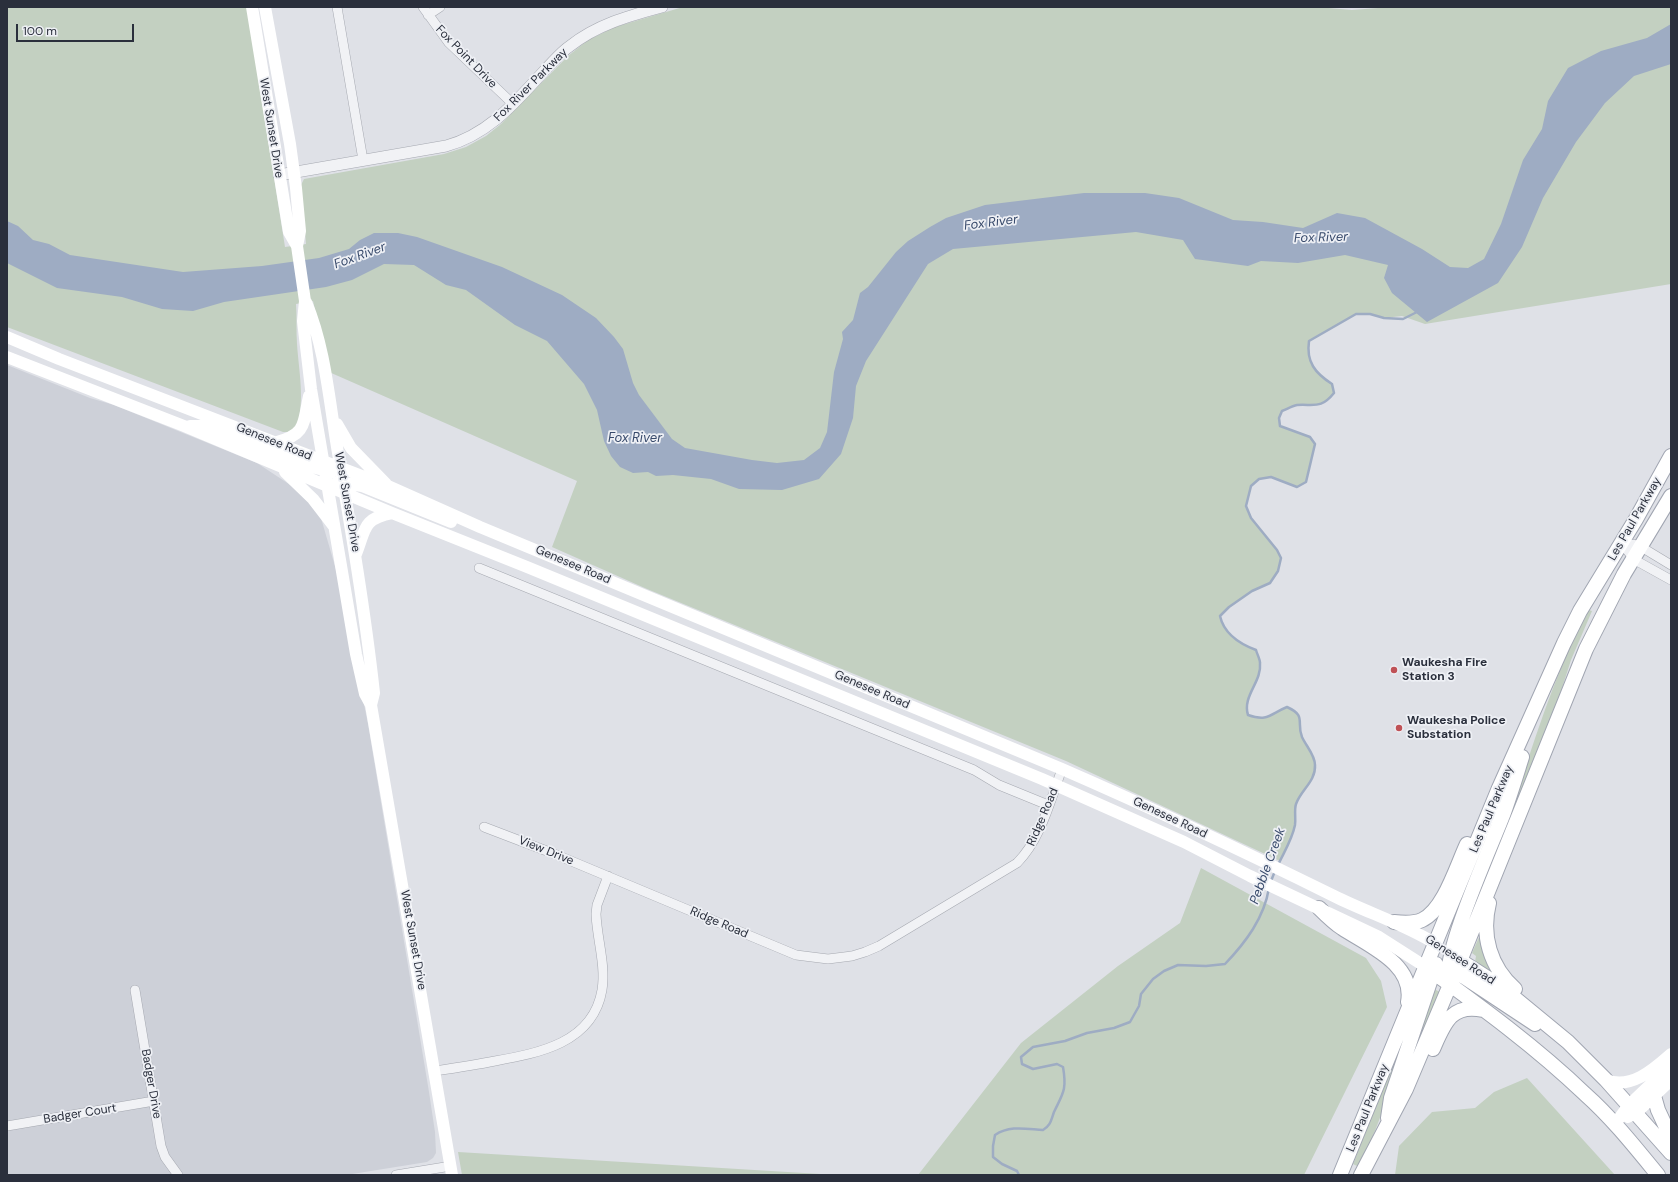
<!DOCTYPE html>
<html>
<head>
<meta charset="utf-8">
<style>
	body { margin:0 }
	#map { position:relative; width:1678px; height:1182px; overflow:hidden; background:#dfe1e7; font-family:"DM Sans",sans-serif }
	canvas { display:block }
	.frame { position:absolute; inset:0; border:8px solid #2a2f3c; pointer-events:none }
	.scale { position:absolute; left:16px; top:24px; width:118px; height:18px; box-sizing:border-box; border:2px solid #2a2f3c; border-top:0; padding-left:5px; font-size:12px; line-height:14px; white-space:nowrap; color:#2a2f3c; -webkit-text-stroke:3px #eef0f5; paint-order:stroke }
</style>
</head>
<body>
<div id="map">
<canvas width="1678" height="1182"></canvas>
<div class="frame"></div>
<div class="scale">100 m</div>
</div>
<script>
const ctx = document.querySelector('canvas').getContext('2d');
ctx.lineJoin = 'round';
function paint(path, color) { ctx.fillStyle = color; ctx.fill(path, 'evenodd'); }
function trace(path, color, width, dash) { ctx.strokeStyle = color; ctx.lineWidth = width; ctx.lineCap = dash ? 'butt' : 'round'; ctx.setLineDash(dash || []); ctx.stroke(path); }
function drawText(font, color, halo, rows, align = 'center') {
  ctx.font = font + ' "DM Sans",sans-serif'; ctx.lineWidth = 3.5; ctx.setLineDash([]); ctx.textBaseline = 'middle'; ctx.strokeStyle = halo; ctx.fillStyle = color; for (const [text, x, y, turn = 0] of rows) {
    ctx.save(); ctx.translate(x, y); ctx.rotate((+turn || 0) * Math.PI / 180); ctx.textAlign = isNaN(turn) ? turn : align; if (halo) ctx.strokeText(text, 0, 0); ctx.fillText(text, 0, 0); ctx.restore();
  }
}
paint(new Path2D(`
	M7,365L90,398L114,405L257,463L301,492L321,518L339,580L368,724L429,1092L435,1132L436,1153L433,1158L427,1162L346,1175H7Z`), '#cdd0d8');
paint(new Path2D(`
	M7,7H247L285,247L306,244L301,185L304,179L444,154L466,147L486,136L501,124L568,56L588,40L615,27L683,7H1317L1352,10L1391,7H1671V284L1425,324L1402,316L1384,318L1370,314H1356L1310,341C1306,362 1315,373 1332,384L1334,393C1321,409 1315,404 1297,405C1292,406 1287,409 1282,411L1279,418L1281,426L1310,437L1315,444L1306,482L1297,487L1271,477L1259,479L1251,486L1246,506L1251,518L1277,550L1281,558L1278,571L1270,583L1252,591L1229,607L1220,617C1224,634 1240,644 1256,650C1257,654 1260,659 1260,663C1262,682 1242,696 1248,715C1268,722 1270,714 1287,707C1306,716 1296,722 1302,737C1306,746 1314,755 1315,765C1317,781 1302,790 1297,803C1294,809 1296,818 1295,824C1293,838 1285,849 1280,861L1066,761L647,589L552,547L577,481L329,372L313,301L296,304C297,318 296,331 297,344C299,373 305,399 297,427L288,432H283L7,327Z
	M1589,610L1592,611L1571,660L1556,707L1511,818L1509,817C1533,747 1553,674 1589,610Z
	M1201,868L1366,958L1381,981L1387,1007L1304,1175H918L1021,1043L1118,966L1180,923Z
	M1480,935L1494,971L1492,973L1475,962L1476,956L1472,953Z
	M1432,988L1440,992L1407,1070Z
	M1415,1008C1399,1062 1384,1116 1359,1167L1353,1164Z
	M1527,1078L1615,1175H1395L1399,1146L1432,1112L1475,1108L1494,1092Z
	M458,1152L837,1175H462Z`), '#c3d0c1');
paint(new Path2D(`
	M1671,24V64L1634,76L1605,103L1576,142L1543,198L1522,247L1498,283L1427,322L1392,293L1384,278L1388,265L1345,255L1298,263L1261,261L1248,266L1195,259L1183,240L1136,232L953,249L928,264L866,361L856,386L853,418L841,454L819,479L782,490L739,489L711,479L673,475L656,476L648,472L633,473L620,467L611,456L604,441L597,410L584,384L547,341L515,325L466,290L446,285L414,265L384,264L352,280L326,287L224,302L193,311L162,309L122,297L57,288L7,263V221L18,226L33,240L49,244L70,255L183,272L262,266L319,258L349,249L360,240L374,233H398L417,237L502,267L562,295L596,318L614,337L623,349L633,383L639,395L672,439L685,448L752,460L777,463L804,460L820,448L827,432L834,372L843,339L842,332L853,320L860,293L868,287L896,252L908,241L930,227L946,218L985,205L1084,193H1145L1179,198L1233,220L1263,222L1303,228L1337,213L1365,218L1422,249L1450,267L1468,268L1484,259L1501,224L1523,160L1542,129L1548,101L1568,68L1601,51L1647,38Z`), '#9eacc3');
trace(new Path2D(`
	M1278,865C1284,852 1292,840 1295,825C1296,818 1294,810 1296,804C1301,790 1316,781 1315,765C1315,755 1306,746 1302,737C1296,722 1307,716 1287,707C1270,714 1268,722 1248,715C1242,696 1262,682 1260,663C1260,659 1257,654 1256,650C1240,644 1224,634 1220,616L1229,607L1252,591L1270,583L1278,571L1281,558L1277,550L1251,518L1246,506L1251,486L1259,479L1271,477L1297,487L1306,482L1315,444L1310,437L1280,426L1279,418L1282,411C1287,409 1292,406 1297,405C1315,404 1321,409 1334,393L1332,384C1315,373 1306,362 1309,341L1356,314H1370L1384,318L1403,319L1417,312L1418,310
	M1271,881L1275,871
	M1019,1175L1017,1171L1002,1164L993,1157V1146L995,1135C1010,1125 1026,1129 1043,1130C1051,1125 1051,1120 1054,1112C1063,1093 1067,1090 1063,1067L1057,1064L1033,1069L1022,1064L1021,1057L1033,1047L1065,1041L1087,1033L1114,1028L1130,1022L1139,1006L1141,994L1153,979L1164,971L1178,965L1206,966L1225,964C1246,942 1264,918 1269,888`), '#9eacc3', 2.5);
const minor = new Path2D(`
	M337,7L363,160
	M423,7L449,43L513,104
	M428,15L440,7
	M1621,543L1635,560L1671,580
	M1621,543L1638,545L1671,565
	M479,568L974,770L999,785L1048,805
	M484,827L552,853L796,955L828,959L852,956L865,952L879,946L1017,863C1041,839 1050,801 1062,769
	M135,990L161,1146L165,1157L178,1175
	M435,1071C455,1068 475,1065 495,1061C539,1053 593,1043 602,990C606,965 597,939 596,914L597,905L608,876
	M7,1126L154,1101
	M396,1175L451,1166`);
const tertiary = new Path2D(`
	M279,175L446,146C490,134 516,101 546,69C554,61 561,52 570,46C598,24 629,16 662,7`);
const primary = new Path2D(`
	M1489,903C1481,935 1490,967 1515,989
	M1319,908C1326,915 1334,923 1342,928C1369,946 1415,964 1408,1002
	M1394,922C1403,923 1413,924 1422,920C1444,910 1457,865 1467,844
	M1453,956L1500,986L1568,1042L1606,1080L1671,1153
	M1426,967C1481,1007 1536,1047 1585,1094C1612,1118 1635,1147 1658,1175
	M1448,969L1464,977L1535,1024
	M1449,981C1441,957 1492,844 1503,815C1510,796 1516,776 1522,757
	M1433,1049C1444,1024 1451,1003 1483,1010
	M1654,1096L1658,1110L1671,1138
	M1388,1118L1391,1098L1436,964
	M1340,1175L1499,788L1564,643L1580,611L1636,519L1671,456
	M1361,1175L1406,1089L1460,961L1586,649L1624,574L1671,496`);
trace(minor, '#a5a8b0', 10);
trace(tertiary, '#a5a8b0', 12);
trace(primary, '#a0a5b1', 16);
trace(minor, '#f1f2f5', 9);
trace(tertiary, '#f1f2f5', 11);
trace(new Path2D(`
	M252,7L289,232L297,246
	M265,7L290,144L296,188L300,231L297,246L305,301L303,321L311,389L356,654L365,694L371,705L452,1175
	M306,302C325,347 329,399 337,447C351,529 365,611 374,693L371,705
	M7,337L59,359L388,486L480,527L1062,769C1154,809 1245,852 1334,896C1368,913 1404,924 1436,944
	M7,357L184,426L392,513L527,567L1042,779L1184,842L1250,876L1379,937L1426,967
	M337,424L351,448L386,484
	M190,426H211L304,465L331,472
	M277,442C307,434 303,423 309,396
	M285,472L313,499L333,525
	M337,482L362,486L451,522
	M356,554C366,529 362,519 392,513
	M1606,1080C1631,1090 1654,1069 1671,1054
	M1628,1117L1636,1113L1671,1080
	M1615,1124L1629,1105L1671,1065`), '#fff', 12);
trace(primary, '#fff', 14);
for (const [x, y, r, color] of [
	[1394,670,4,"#bf5156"],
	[1399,728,4,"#bf5156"]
]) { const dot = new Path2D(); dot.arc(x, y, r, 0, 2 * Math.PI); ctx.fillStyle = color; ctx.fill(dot); trace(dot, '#eef0f5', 1.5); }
drawText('12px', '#2a2f3c', '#eef0f5', [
	["Fox Point Drive",466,57,46],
	["Fox River Parkway",531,85,-45],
	["West Sunset Drive",271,128,81],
	["Genesee Road",274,442,22],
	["West Sunset Drive",347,502,80],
	["Les Paul Parkway",1635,519,-60],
	["Genesee Road",573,565,23],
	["Genesee Road",872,690,23],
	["Les Paul Parkway",1492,809,-67],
	["Ridge Road",1043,817,-67],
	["Genesee Road",1170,818,25],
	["View Drive",546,851,22],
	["Ridge Road",719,923,23],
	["West Sunset Drive",413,940,80],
	["Genesee Road",1460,960,33],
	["Badger Drive",151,1084,80],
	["Les Paul Parkway",1368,1108,-68],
	["Badger Court",80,1114,-9]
]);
drawText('bold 12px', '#2a2f3c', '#eef0f5', [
	["Waukesha Fire",1402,663],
	["Station 3",1402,677],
	["Waukesha Police",1407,721],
	["Substation",1407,735]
], 'left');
drawText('italic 13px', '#384a6b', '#eef0f5', [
	["Fox River",991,223,-7],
	["Fox River",1321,238,-2],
	["Fox River",360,256,-20],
	["Fox River",635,439],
	["Pebble Creek",1268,866,-70]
]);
</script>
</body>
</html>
